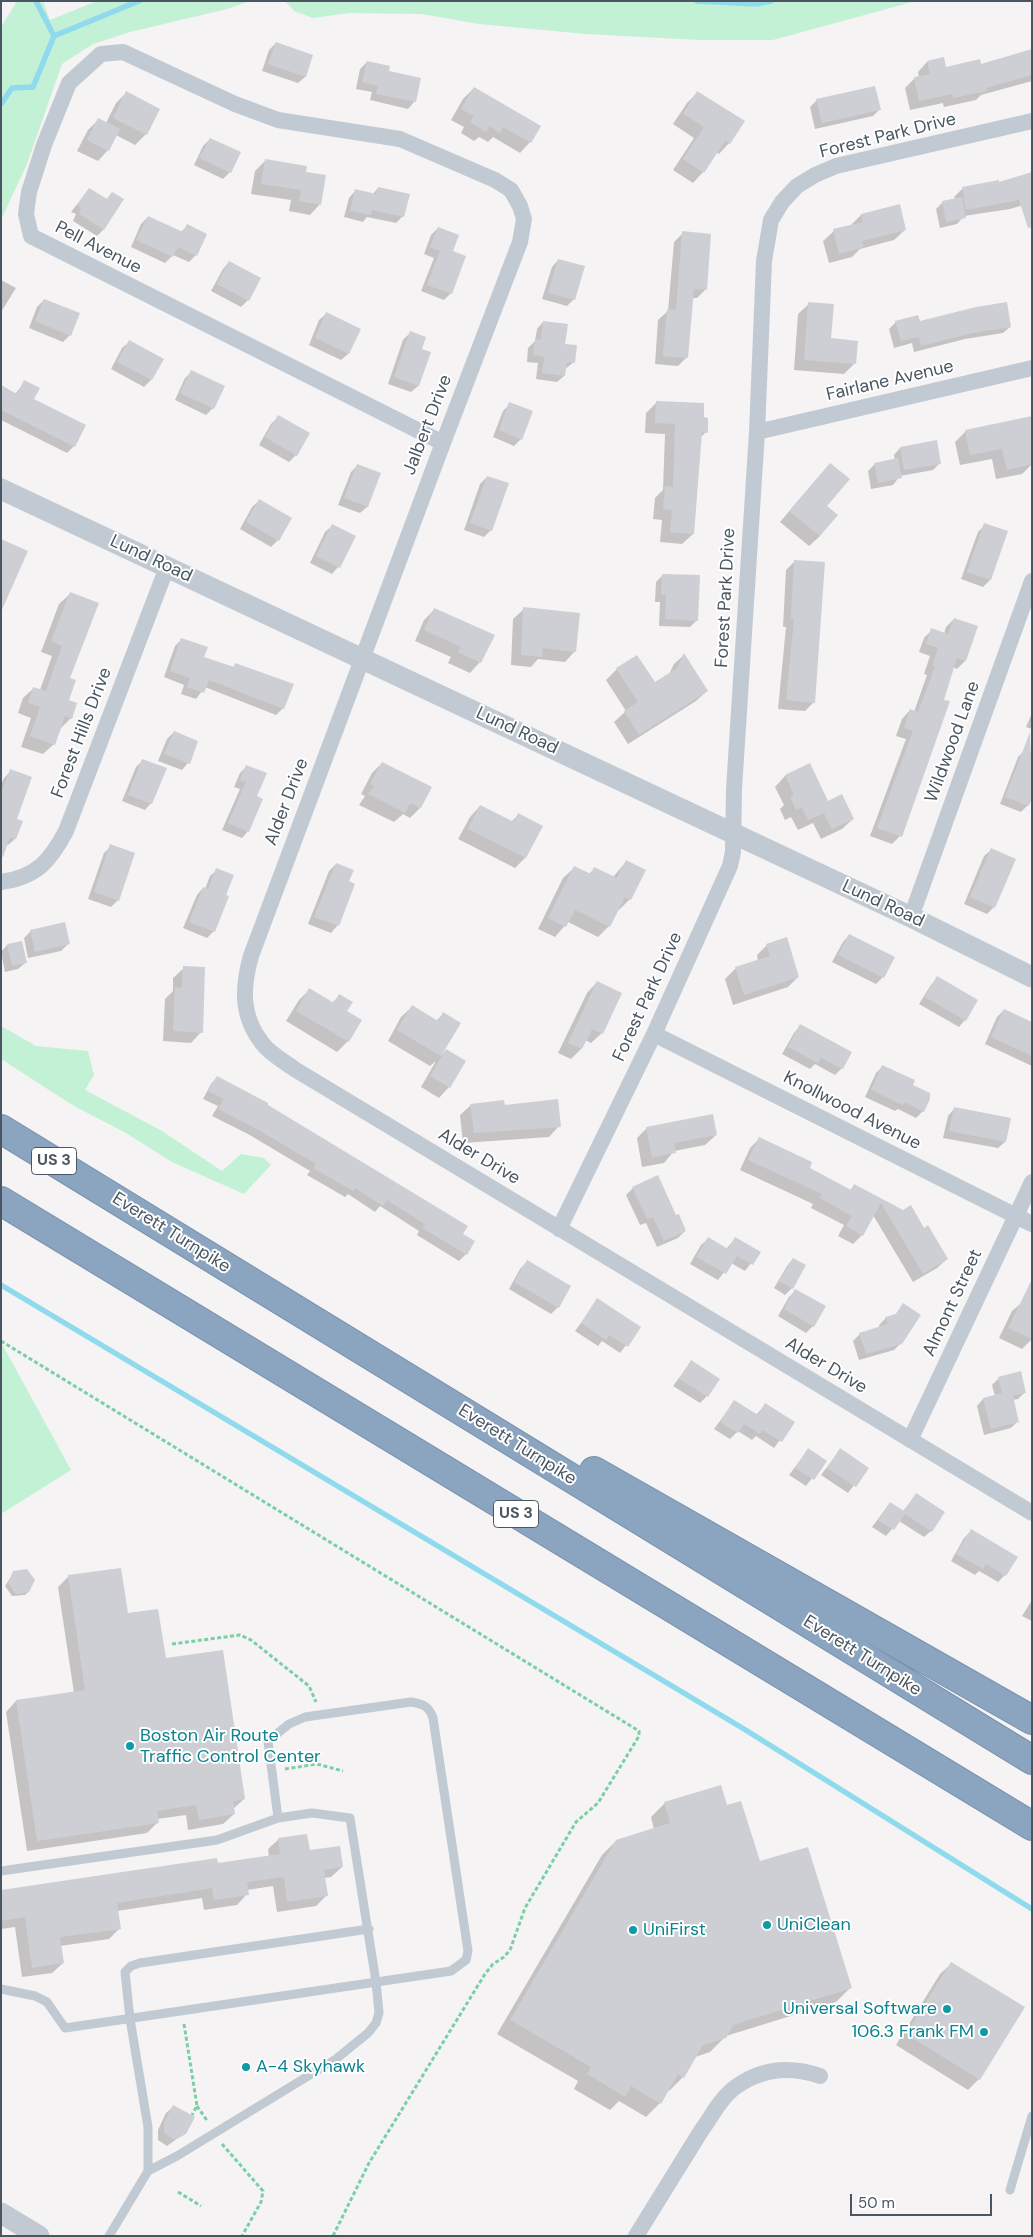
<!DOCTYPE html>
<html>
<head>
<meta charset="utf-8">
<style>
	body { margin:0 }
	#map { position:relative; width:1033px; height:2237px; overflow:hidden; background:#f5f3f3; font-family:"DM Sans",sans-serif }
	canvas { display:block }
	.frame { position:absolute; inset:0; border:2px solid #4a5661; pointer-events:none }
	.scale { position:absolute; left:850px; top:2194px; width:142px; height:22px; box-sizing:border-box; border:2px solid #4a5661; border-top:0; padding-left:6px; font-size:15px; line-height:18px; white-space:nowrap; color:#4a5661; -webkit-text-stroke:4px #fff; paint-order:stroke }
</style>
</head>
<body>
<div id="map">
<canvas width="1033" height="2237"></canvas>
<div class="frame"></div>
<div class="scale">50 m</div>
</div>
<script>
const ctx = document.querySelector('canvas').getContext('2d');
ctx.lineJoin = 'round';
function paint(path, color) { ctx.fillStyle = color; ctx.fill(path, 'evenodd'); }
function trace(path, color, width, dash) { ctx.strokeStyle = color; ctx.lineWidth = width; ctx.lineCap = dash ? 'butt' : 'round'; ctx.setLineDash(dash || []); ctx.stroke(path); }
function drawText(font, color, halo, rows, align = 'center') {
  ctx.font = font + ' "DM Sans",sans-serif'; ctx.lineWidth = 4; ctx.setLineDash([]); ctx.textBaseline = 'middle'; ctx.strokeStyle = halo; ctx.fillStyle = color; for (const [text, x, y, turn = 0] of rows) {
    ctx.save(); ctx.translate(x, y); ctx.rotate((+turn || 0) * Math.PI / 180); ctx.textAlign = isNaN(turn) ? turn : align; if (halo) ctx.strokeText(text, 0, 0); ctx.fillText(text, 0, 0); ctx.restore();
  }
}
paint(new Path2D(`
	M17,1H43L50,20L97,1H250L227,9L130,32L93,44L62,64L27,164L1,220V27Z
	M285,1H916L773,40H700L586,34L479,24L422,14L349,13L313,18L294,11Z
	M1,1026L36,1046L88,1051L94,1075L85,1090L162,1131L222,1171L241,1154L264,1158L271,1165L244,1194L172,1162L126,1133L74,1106L1,1059Z
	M1,1342L71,1470L1,1514Z`), '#c3f1d5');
paint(new Path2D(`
	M276,43L312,56L305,77L298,83L262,71L269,50Z
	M1032,51V81L981,95L976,100L944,107L943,103L910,110L905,88L915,78L919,77L918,72L927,62L945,68L980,66Z
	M367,62L388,72L420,79L414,102L408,109L370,100L372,92L356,89L360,69Z
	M474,88L530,142L520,153L493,137L488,142L479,137L474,141L461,133L464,127L451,120L463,99Z
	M126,93L146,134L135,145L116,135L108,150L98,161L77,151L88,130L99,119L106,123L116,103Z
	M697,93L729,143L719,154L716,152L703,172L693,183L673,170L694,138L673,124L687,103Z
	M817,100L879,110L873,116L815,129L810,107Z
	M210,139L230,172L223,179L194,165L203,146Z
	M266,160L304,173L320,204L310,215L289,211L291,200L251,194L255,171Z
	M998,181L1030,203L1010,209L964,216L957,224L940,228L936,209L943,202L955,200L954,197L963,188Z
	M378,188L403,216L396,223L367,217L363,222L344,217L349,198L355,191L372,195Z
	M89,189L106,200L112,193L122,200L103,230L97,236L73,221L76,214L71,212Z
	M899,206L905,230L894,240L860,249L852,257L829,263L823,241L834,231L851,225L861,215Z
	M148,217L181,232L187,226L205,234L196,255L189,262L173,255L165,263L131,247L141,224Z
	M438,228L451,252V293L444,300L421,291L434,258L424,254L431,235Z
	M683,233L706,289L697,298H692L687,357L678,366L655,364L658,320L668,311L674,242Z
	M558,260L574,299L567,306L542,299L552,267Z
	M229,262L259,279L248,300L241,307L211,291L223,269Z
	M1,280L16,288L1,312Z
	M44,300L70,335L63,342L29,328L37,307Z
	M809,304L830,340L854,364L844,374L794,370L798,314Z
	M326,314L359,330L348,354L341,360L309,345L319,320Z
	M543,322L564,345L574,362L565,369L564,376L557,382L536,379L538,363L527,362L528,348L535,341L537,329Z
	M896,322L919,323L1010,327L1003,333L965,339L914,352L912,343L894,348L889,329Z
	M410,333L421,350L430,353L418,386L411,392L388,384L403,340Z
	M129,342L162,359L151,380L144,387L111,369L122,348Z
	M192,372L213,408L206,415L175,400L185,378Z
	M25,382L32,400L74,446L67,453L1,420V387L15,394Z
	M657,402L702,418L706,432L700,438L693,534L682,544L660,542L662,520L653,519L655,498L663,490L665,434L645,433L646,413Z
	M510,404L521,439L514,446L493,437L503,411Z
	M278,417L296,455L289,462L259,445L271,424Z
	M966,431L1032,459V464L1022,474L996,479L992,459L960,465L955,442Z
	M900,448L940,463L933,470L900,476L893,485L871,489L868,471L875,464L895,460L894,455Z
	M830,464L826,506L820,536L809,546L780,522Z
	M357,466L379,474L367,507L360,513L338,505L351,472Z
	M487,477L491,530L484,537L464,530L480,484Z
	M259,501L278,540L271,547L240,529L252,507Z
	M985,525L1006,532L990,580L983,587L961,579L978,532Z
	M332,526L354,537L338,567L332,574L310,563L325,532Z
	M795,561L814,702L805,711L778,709L786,627H783L786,570Z
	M663,575L697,620L690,627L659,626L660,602H655L656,582Z
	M70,594L68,701L71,718L61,728L54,744L43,754L21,747L31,718L18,713L23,698L34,688L40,690L52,656L41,652L59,604Z
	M435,609L480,662L470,673L448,663L451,657L415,641L424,620Z
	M524,609L575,651L565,662L538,659L531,667L511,665L513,619Z
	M954,619L977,627L965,661L957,669L953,667L900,836L892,844L870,836L906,739L896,736L902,719L910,710L914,712L927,675L924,674L930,656L919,652L924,638L932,630L944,634L946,627Z
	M182,639L202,658L232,668L236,664L283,708L276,715L205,687L196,699L181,694L184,685L164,677L175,646Z
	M684,655L707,691L696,701L628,744L614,722L626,711L606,680L617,669L654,684L669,674L674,664Z
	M1032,713V729L1026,727Z
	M174,732L188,763L182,770L158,761L167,739Z
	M1025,750L1032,753V794L1028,805L1021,812L1000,804L1018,757Z
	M143,760L151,803L145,810L122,801L136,767Z
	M382,763L420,808L410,818L403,814L394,822L359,805L365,796L361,794L372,773Z
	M809,765L827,803L853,819L842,829L821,839L813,823L798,830L791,817L785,820L780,809L784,805L775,787L785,776Z
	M247,766L256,797L248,831L242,838L222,830L240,789L234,787L240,773Z
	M11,771L15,839L8,845L1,843V785L4,778Z
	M480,806L511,822L518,815L525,858L515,868L458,839L470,817Z
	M111,846L118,900L111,907L88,899L104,853Z
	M991,850L994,907L987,914L964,904L984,856Z
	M626,862L630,899L619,910L617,909L609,926L598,937L568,922L555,937L538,929L563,878L574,868L588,875L595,868L613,877Z
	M336,864L348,882L353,884L337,926L331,933L308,924L329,871Z
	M217,870L214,931L207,938L183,928L197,895L203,888L205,889L210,876Z
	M31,931L68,944L61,951L28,958L24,938Z
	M849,935L893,958L882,978L876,984L832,962L843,942Z
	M7,945L25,963L18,969L5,972L1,952Z
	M767,945L798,977L788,987L733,1005L725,979L736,968L758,961L757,955Z
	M184,968L201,1032L191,1043L163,1041L165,999L173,991V978Z
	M938,978L965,1020L959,1027L919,1004L931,985Z
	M597,982L602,1033L591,1043L585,1040L581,1049L571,1059L558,1053L587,993Z
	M309,990L332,1003L339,996L346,1011L348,1041L337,1052L286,1021L299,1000Z
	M412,1007L436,1021L443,1014L459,1023L440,1056L446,1051L449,1087L439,1098L421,1087L436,1061L430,1066L388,1041L401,1017Z
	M1004,1010L1032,1029V1066L985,1044L997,1017Z
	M800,1026L842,1068L835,1075L815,1064L810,1069L782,1054L794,1033Z
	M883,1066L911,1086L923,1111L916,1118L898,1109L895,1111L865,1097L876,1073Z
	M217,1077L266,1105L462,1234L466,1254L459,1261L417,1235L419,1231L380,1206L375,1212L348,1194L345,1197L307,1175L310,1171L248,1134L212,1116L218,1106L203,1099L211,1084Z
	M471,1105L504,1106L559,1126L549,1137L463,1143L460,1115Z
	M954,1109L1005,1142L998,1148L943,1138L948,1116Z
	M647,1128L716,1135L705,1145L674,1151L664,1163L642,1167L637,1138Z
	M759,1139L849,1191L855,1185L924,1229L947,1259L937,1268L913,1282L873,1215L862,1235L853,1244L838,1236L844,1225L811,1208L813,1204L740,1170L750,1148Z
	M633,1188L676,1217L685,1231L678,1238L657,1247L646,1223L640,1225L626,1195Z
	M708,1239L726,1249L735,1239L759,1253L745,1271L731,1263L718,1280L690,1264L701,1245Z
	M793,1259L792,1288L785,1295L774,1288L787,1266Z
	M527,1262L558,1307L551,1314L509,1289L520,1269Z
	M796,1290L824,1307L813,1326L806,1333L778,1316L789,1297Z
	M1032,1294V1339L1022,1349L999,1338L1012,1311Z
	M598,1300L640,1327L620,1353L602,1341L598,1346L575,1331Z
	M903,1305L901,1343L894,1350L859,1360L853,1341L860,1334L880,1328L879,1325L886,1318L894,1316Z
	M691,1362L707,1396L700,1403L673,1386Z
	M999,1378L1025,1392L1018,1399L1012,1400L1018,1421L1011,1428L984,1435L977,1406L983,1399L995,1396L992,1385Z
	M734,1402L756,1415L765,1405L793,1422L774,1448L756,1436L752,1440L738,1431L730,1439L714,1429Z
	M808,1450L825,1461L806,1486L789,1475Z
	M840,1450L867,1468L848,1493L821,1475Z
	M916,1495L931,1531L924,1537L899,1521L886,1536L872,1527L890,1503L903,1511Z
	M971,1531L1005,1575L998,1582L979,1571L975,1575L951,1561L964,1538Z
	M120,1569L127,1614L165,1660L244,1799L233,1809L234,1814L223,1824L188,1830L186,1815L157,1819L158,1822L147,1833L27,1851L6,1712L16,1701L74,1693L58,1587L68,1577Z
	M14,1572L28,1592L25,1595L12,1596L5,1586Z
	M1032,1600V1621L1022,1616Z
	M665,1803L726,1807L759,1863L850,1988L836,2002L726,2036L710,2052L695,2057L683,2077L669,2091L667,2090L660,2103L646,2117L619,2101L610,2110L574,2089L578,2081L497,2034L602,1855L616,1841L654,1829L651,1817Z
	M279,1839L342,1867L331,1877L324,1878L326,1896L316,1906L277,1912L273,1886L247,1890V1894L237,1905L204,1910L202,1898L117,1911L120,1928L109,1939L60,1946L63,1963L52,1973L22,1977L15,1927L1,1929V1892L269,1857L268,1849Z
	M951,1964L1023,2008L979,2079L968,2090L896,2045L940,1974Z
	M173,2107L185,2133L167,2146L158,2140V2130L166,2113Z`), '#0003');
trace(new Path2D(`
	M36,1L54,36
	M697,1L756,4L771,1
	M1,104L12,88L33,87L54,36L139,1
	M1,1285L744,1729L1032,1909`), '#90daee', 5.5);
paint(new Path2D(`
	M276,42L313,55L306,77L268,64Z
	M1032,49V75L986,88L987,91L953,98L952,94L919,101L914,77L930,74L927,61L944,57L946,67L980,59L981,64Z
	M367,61L390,66L389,71L421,78L416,102L376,94L378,86L362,82Z
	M875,86L881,110L822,123L816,99Z
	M474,87L541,126L531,143L503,127L500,133L489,126L486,132L470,122L474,116L461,109Z
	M126,91L160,109L147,135L113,118Z
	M697,91L745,121L730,144L725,141L704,173L683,159L704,127L683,114Z
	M98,118L120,129L109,151L87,140Z
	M210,138L241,152L231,173L199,158Z
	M265,159L307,166L306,172L326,175L321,205L299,201L301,190L261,184Z
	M1032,172V227L1028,228L1019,200L966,210L962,187L999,180V182Z
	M378,187L410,194L404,217L372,210L371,215L350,211L355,189L376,194Z
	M89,188L107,199L112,192L124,199L104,230L79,214L81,207L77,205Z
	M962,197L966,218L946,222L942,201Z
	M900,204L906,230L862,241L864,247L839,254L833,229L863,222L861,214Z
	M148,216L183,232L187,224L207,234L197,256L178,247L173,257L136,240Z
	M438,227L459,235L453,251L466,256L452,294L427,285L440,251L430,247Z
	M682,231L711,234L707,290L694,289L688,358L663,356L667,309L676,310Z
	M558,259L585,266L575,300L548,293Z
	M229,261L261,278L249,301L217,284Z
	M44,299L80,313L71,336L35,321Z
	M808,302L834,304L831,338L858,341L856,364L804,360Z
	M1007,302L1011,327L973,333L921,346L919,337L901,341L895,321L918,315L920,321L976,307Z
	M326,312L361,329L349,354L315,338Z
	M543,321L568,324L565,344L577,345L575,363L567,362L565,376L542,373L544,357L533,355L535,339L541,340Z
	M410,331L426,337L422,349L431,352L419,386L394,377Z
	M129,340L164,359L152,380L117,362Z
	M191,370L225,386L214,409L180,393Z
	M24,380L40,388L34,399L86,425L75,447L1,410V385L17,394Z
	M656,401L704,403V417L708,418V433L702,432L694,534L670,532L672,510L663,509L665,486L673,487L675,424L655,423Z
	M509,402L533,411L522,440L499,430Z
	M278,415L310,433L297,456L265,437Z
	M1032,416V464L1007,470L1002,449L970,455L965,430Z
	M937,440L941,464L904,470L900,447Z
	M898,458L902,478L878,483L874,463Z
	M830,463L850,479L827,506L838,515L820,536L789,511Z
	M357,464L381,473L368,507L344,498Z
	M487,476L509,483L492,531L470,523Z
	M259,499L292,518L279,541L246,522Z
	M984,523L1008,531L991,580L967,572Z
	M332,524L356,536L340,568L316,556Z
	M1,539L28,551L1,612Z
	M794,560L825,562L815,703L786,700L794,619H791Z
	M662,574L700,575L698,621L665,619L666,595H661Z
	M70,592L99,603L70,678L76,680L69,700L77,703L72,719L65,716L55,745L30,736L40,707L28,703L33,687L46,691L62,646L51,641Z
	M523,607L580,613L576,652L543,648L542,657L521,655Z
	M434,608L495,635L481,663L458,652L461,647L424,630Z
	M954,618L978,626L966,661L957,658L944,700L950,701L902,837L877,828L913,731L904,728L910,709L918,712L935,667L932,665L938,648L926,644L931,628L948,634Z
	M181,638L208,647L204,657L234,667L235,663L294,684L284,709L209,680L204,693L187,687L190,678L170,671Z
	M684,653L708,691L639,735L624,711L638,702L616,668L637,655L655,682L677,668Z
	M174,731L198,741L190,764L164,754Z
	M1030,732L1032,798L1029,806L1005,797Z
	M142,759L167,768L152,804L128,795Z
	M382,762L432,787L421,808L410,803L405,813L368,794L374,786L370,784Z
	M810,763L828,801L842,794L854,819L832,829L824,813L808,820L802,807L796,810L790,797L794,795L785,775Z
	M246,765L267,773L257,796L263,799L249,832L228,823L246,782L240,780Z
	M10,769L32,777L17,819L23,821L16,839L10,837L3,857L1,856V794Z
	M480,805L514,822L518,813L543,826L526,858L468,829Z
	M110,844L135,853L119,901L94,892Z
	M991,848L1016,859L995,908L970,897Z
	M626,860L646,870L631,900L625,897L610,927L575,910L566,927L548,918L574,866L591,874L594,867L617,878Z
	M336,863L354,870L349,881L355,884L339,926L314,917Z
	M216,868L234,875L226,895L229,896L215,932L189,922L203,887L208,889Z
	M65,922L70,944L35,952L30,930Z
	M849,934L895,957L884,978L838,955Z
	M787,937L799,977L744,995L735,967L770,956L766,944Z
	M22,941L27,963L12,966L7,944Z
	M183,966L205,967L203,1033L173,1031L175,987L182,988Z
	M937,976L978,1000L966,1021L925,997Z
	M597,981L622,993L603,1034L592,1029L582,1049L568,1043Z
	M309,988L334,1003L339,994L353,1002L347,1011L362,1020L349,1042L296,1011Z
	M412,1005L438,1021L443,1012L461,1023L441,1056L397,1030Z
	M1004,1009L1032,1022V1056L991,1037Z
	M800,1024L852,1052L843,1069L821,1058L818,1063L788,1047Z
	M446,1049L466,1061L450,1088L430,1076Z
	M882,1065L915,1080L913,1085L930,1093V1099L924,1112L905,1102L903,1105L871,1090Z
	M217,1076L268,1103V1105L468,1226L463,1234L475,1241L467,1255L422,1228L425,1224L387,1200L383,1206L355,1188L353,1191L313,1168L316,1164L255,1128L218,1109L224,1099L208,1091Z
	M558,1099L561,1127L474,1133L470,1104L504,1100L505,1105Z
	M954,1107L1011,1118L1006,1142L949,1131Z
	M713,1114L717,1135L674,1143L676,1153L652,1157L646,1127Z
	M759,1137L812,1162L810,1168L851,1190L854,1184L903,1210L911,1205L924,1228L928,1225L948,1259L923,1274L881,1203L863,1236L846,1226L852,1216L820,1198L822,1194L748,1160Z
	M658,1175L676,1215L679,1214L686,1231L664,1241L653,1217L647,1219L632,1187Z
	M708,1237L728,1249L735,1237L761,1252L753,1265L737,1256L726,1274L696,1257Z
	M793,1258L806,1265L793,1289L779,1281Z
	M527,1260L571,1286L559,1308L514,1282Z
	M1032,1279V1339L1008,1328Z
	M795,1289L826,1306L814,1327L784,1309Z
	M597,1298L641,1327L628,1347L609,1335L606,1340L581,1323Z
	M903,1303L921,1315L902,1344L866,1354L859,1333L888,1324L885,1317L896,1314Z
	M691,1360L720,1379L708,1397L679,1379Z
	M1021,1371L1026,1393L1013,1396L1019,1422L991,1429L983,1398L1002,1393L998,1377Z
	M734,1400L758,1415L765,1403L795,1422L782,1442L762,1430L760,1434L744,1424L738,1433L720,1422Z
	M808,1448L827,1461L814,1480L795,1468Z
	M840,1448L869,1468L856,1487L827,1468Z
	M916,1493L945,1512L932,1532L905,1514L894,1530L878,1520L890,1502L904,1511Z
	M971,1529L1018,1557L1006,1576L986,1564L983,1569L956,1554Z
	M121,1568L128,1613L158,1609L166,1658L223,1650L245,1799L233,1801L235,1814L199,1820L196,1805L157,1811L159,1823L37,1841L16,1700L85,1690L68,1575Z
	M27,1569L35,1580L29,1592L16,1594L8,1583L13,1571Z
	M721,1785L727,1805L741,1801L760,1861L808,1847L852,1988L733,2025L726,2038L703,2045L684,2078L678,2074L661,2104L631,2086L625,2097L587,2074L591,2067L510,2020L616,1840L670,1823L664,1802Z
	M307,1834L310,1850L340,1846L343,1867L324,1870L328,1896L287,1902L284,1877L247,1882L249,1895L214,1900L212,1888L117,1903L121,1929L60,1937L64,1963L32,1968L25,1917L1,1921V1890L217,1858L218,1863L280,1854L278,1838Z
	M951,1962L1025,2007L980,2080L906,2034Z
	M173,2105L195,2117L186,2134L175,2140L164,2133V2122Z`), '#cdcfd5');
const motorway = new Path2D(`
	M1,1129L1032,1760
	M1,1201L1032,1826
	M594,1471L1032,1720`);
trace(motorway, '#7690ad', 30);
trace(new Path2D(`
	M1,1341L639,1731V1736L598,1803L576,1822L525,1908L510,1950L504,1957L493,1964L485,1974L369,2163L333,2236
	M172,1644L240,1635L251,1640L309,1686L316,1702
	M285,1769L317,1764L343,1771
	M184,2024L197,2106L192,2115
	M197,2106L208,2122
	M222,2144L263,2191L261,2202L242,2236
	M178,2192L201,2206`), '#7ad0a6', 3, [4, 2.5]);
trace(new Path2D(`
	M1,1871L217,1840L278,1818L268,1741L289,1724L305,1717L411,1702C423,1704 429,1706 433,1718L468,1951L466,1960L451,1971L65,2028L47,2002L35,1996L1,1989
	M148,2171L177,2156L336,2059L368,2033L376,2023L379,2013L376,1982L350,1818L312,1813L278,1818
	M1010,2190L1032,2116
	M109,2236L148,2171V2127L130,2019L125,1972L131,1966L140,1963L369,1929`), '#c1cad2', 9);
trace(new Path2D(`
	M757,432L1032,368
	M443,443L31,236L26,214L29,192L44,145L69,83L101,54L123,52L235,104L278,120L400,139L495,180L511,190L520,206L524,219L520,242L443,443L251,956C242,988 241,1016 262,1043C270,1054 285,1062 296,1070L1032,1513
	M1,882C37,877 50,861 66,831L167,567
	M911,917L1032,581
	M654,1034L1032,1224
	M559,1229L654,1034L730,866L733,852L734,789L757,432L764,261L771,220L782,202L797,186L815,175L836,166L1032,121
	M910,1440L1032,1182
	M636,2236C658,2201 679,2166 701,2131C712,2116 721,2097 737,2086C763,2068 791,2066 820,2076`), '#c1cad2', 16);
trace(new Path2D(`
	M1,489L911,917L1032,977
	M1,2213L39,2236`), '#c1cad2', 21);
trace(motorway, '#8ba5c1', 28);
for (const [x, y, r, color] of [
	[130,1746,5,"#0f9aa8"],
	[767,1925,5,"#0f9aa8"],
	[633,1930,5,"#0f9aa8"],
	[947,2009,5,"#0f9aa8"],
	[984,2032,5,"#0f9aa8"],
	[246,2067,5,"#0f9aa8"]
]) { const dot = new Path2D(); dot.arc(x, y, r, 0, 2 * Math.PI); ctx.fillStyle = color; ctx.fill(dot); trace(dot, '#fff', 2); }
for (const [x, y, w] of [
	[54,1161,45],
	[516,1514,45]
]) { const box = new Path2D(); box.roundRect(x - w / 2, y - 13.5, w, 27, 4); ctx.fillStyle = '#fff'; ctx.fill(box); trace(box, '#4a5661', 1); }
drawText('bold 16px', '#4a5661', null, [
	["US 3",54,1161],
	["US 3",516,1514]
]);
drawText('18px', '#4a5661', '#fff', [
	["Forest Park Drive",888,136,-14],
	["Pell Avenue",98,248,27],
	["Fairlane Avenue",890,381,-13],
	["Jalbert Drive",428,425,-69],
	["Lund Road",151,559,25],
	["Forest Park Drive",726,598,-87],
	["Lund Road",517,731,25],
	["Forest Hills Drive",82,733,-69],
	["Wildwood Lane",953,742,-70],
	["Alder Drive",287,802,-69],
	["Lund Road",883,904,25],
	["Forest Park Drive",648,997,-65],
	["Knollwood Avenue",852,1111,27],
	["Alder Drive",479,1157,31],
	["Everett Turnpike",171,1233,32],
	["Almont Street",953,1303,-65],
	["Alder Drive",826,1366,31],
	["Everett Turnpike",517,1445,32],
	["Everett Turnpike",862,1656,32]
]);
drawText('18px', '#0d838f', '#fff', [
	["Boston Air Route",140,1736],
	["Traffic Control Center",140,1757],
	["UniClean",777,1925],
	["UniFirst",643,1930],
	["Universal Software",937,2009,"right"],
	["106.3 Frank FM",974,2032,"right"],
	["A-4 Skyhawk",256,2067]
], 'left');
</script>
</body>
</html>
